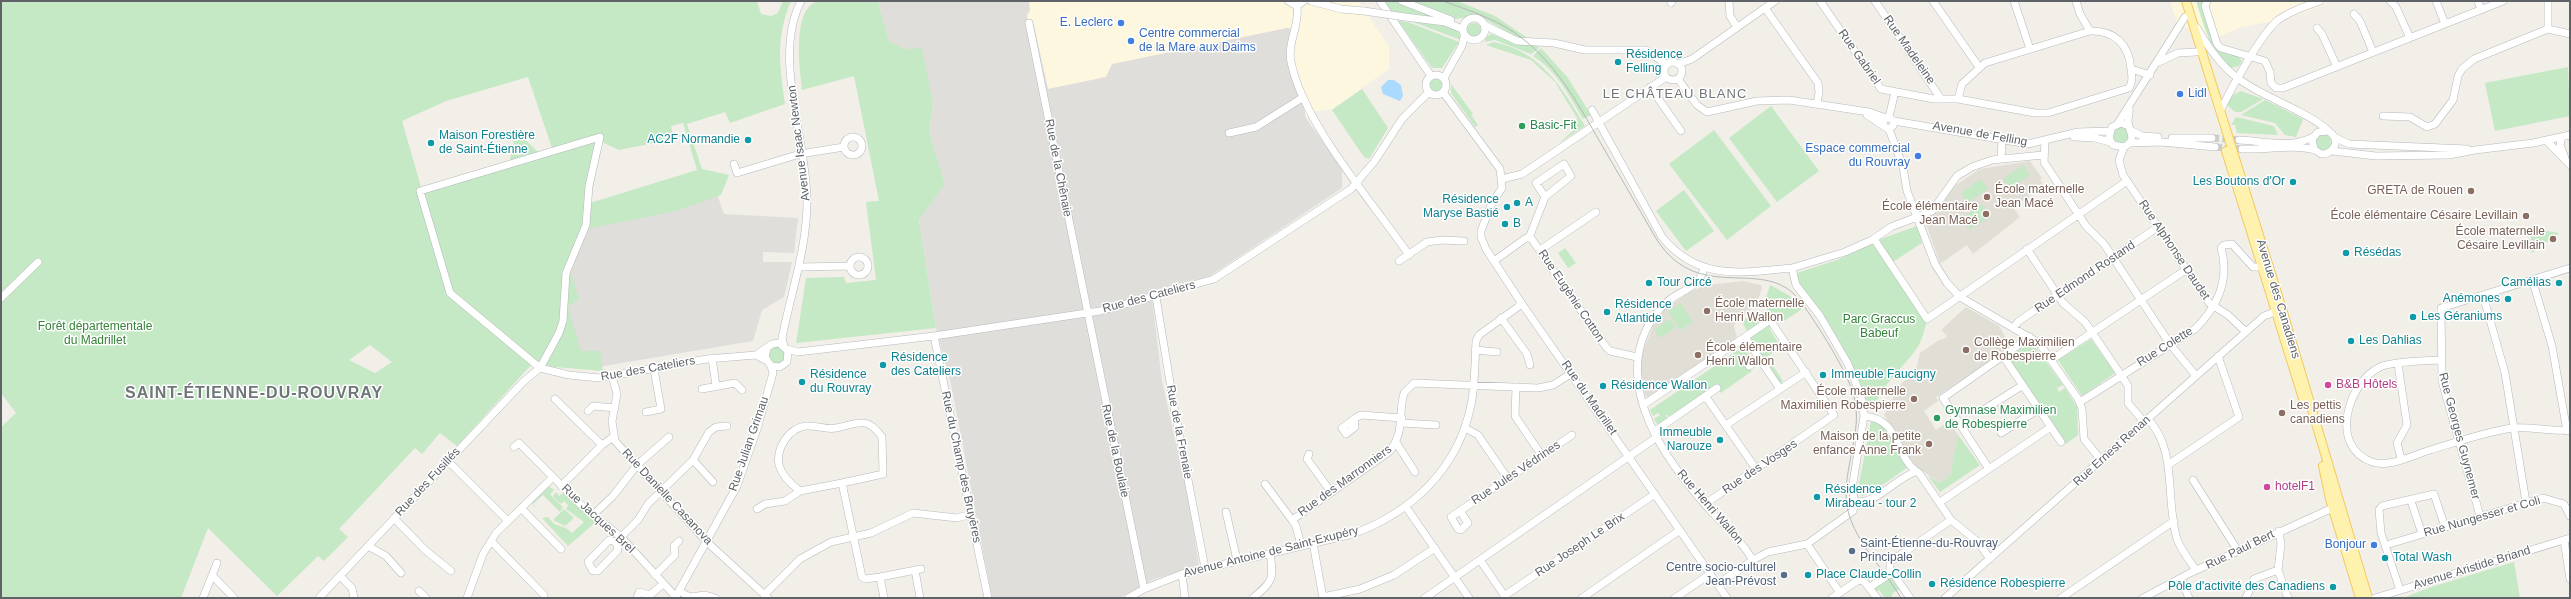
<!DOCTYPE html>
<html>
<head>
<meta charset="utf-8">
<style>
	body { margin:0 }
	#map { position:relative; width:2571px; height:599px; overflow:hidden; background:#f1efe8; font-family:Helvetica,sans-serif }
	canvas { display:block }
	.frame { position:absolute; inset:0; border:2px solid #5f6368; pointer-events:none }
</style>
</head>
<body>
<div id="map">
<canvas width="2571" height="599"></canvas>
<div class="frame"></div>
</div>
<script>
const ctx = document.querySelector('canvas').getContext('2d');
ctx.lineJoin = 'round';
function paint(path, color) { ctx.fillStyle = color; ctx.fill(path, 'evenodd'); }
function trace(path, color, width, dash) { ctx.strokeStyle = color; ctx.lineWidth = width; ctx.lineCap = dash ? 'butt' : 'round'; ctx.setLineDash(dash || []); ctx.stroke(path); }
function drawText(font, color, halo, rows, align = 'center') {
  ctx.font = font + ' Helvetica,sans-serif'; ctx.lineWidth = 3; ctx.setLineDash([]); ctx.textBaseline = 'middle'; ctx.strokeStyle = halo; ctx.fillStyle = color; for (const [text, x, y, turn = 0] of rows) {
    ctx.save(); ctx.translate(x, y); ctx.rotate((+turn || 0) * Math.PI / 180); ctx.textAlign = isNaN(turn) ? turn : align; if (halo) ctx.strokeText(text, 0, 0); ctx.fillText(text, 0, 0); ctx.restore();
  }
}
paint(new Path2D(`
	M1029,1H1358L1389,46V69L1332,109L1313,112L1306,118L1292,50L1106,77L1048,89L1033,21L1028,22L1027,15L1030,10Z
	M2170,1H2333L2290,18L2241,27L2211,40L2177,23Z`), '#fef7e0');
paint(new Path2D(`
	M878,1H1029L1030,10L1027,15L1028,22L1033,21L1048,89L1106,77L1112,64L1287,28L1297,29L1292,50L1306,118L1342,170V188L1210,276L1151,291L1162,381L1188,497L1199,565L1152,580L1119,598H992L951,384L936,328L919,219L945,184L929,132L933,104L905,49L889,41Z
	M717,194L724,214L798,218L794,253L763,252V262H792L784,297L762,310L753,341L598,367L580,353L566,307L570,273L587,228Z`), '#e0deda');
paint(new Path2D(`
	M2030,161L2042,178L2040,180L2044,186L2013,207L2020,217L1973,254L1967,245L1940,264L1925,221L1937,212L1953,187L1980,169Z
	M1743,281L1761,285L1762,288L1756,305L1736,321L1734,326L1737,338L1649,398L1645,395L1641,372V356L1654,324L1666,308L1689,292L1707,285Z
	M1966,307L1999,326L2011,347L1936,397L1938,401L1924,411L1936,430L1949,421L1958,435L1950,476L1940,483L1915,466L1903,448L1901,440L1884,415L1899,387L1917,366L1920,353L1939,340L1946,338L1947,336L1942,331L1943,328Z`), '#e1ded6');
paint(new Path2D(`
	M1,1H757L761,14L771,16L778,13L783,1H791C775,38 780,66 785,104L730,123L725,112L687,124L702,169L729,175L721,195L676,211L587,229L571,272L579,300L568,306L581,351H600L603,371L531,365L457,446L440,433L422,454L415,448L339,529L348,537L324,561L318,556L277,596L208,528L181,598H1V427L16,413L1,393ZM528,77L552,148L539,153L516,131L509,164L421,187L402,121L446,101ZM683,123L697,170L590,203L602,142L619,150L674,139L671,126ZM370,345L392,362L375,373L349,360Z
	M819,1H878L889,41L905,49L922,48L933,104L929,132L945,184L919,220L936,328L796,343L806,278L844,277L846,283L876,280L866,202L879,201L854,76L802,90C800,68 791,7 819,1Z
	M1383,1H1396L1439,18L1390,11Z
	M1406,1H1457L1495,16L1529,39L1514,36L1479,16L1455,19Z
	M2196,1H2203L2215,44L2239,57L2242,61L2239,66L2231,68C2211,56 2203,22 2196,1Z
	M1408,20L1452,27L1459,31L1461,40Z
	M1398,21L1408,22L1459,42L1442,68H1432Z
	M1467 30a7 7 0 1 1 14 0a7 7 0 1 1-14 0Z
	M1492,34L1519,45H1536L1539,48L1531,54L1495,40L1485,42V37Z
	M1493,42C1541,51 1562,88 1585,126L1559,143L1574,130L1577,118L1555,82L1531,60L1486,45Z
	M1541,48L1568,78L1591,115L1583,119C1569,95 1557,71 1533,56Z
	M2568,67L2570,116L2495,131L2485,83Z
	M1429 85a7 7 0 1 1 14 0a7 7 0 1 1-14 0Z
	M1451,84L1473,114L1471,115L1478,125L1475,127L1451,93Z
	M1362,89L1388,128L1369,159L1364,157L1332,110Z
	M2241,91L2263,99L2241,112H2235L2227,105L2233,95Z
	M2265,100L2303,119L2296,137L2285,135L2275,123L2241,115Z
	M1771,106L1819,171L1777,202L1729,138Z
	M2236,117L2274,126L2278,135L2237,133L2235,125H2231Z
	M2113 135a8 8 0 1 1 16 0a8 8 0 1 1-16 0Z
	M1714,130L1771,206L1727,240L1669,164Z
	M2315 142a8 8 0 1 1 16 0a8 8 0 1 1-16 0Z
	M2023,165L2030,175L2010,189L2003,179Z
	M1981,179L1988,189L1967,203L1961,193Z
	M1684,190L1714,231L1686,251L1656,211Z
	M1982,204L1991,216L1970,229L1962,222V218Z
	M1917,226L1922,243L1893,262L1878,240Z
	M2541,230L2559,233L2532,253L2529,247L2531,237Z
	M1873,243L1927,322C1924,330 1922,341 1917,348C1904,367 1885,381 1876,403H1867C1858,371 1840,342 1823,314C1815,301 1798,289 1797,273L1837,260Z
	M1565,248L1576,263L1568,268L1558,253Z
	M1770,285L1790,296L1802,309L1781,323L1774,313L1771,315L1764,305Z
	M1681,303L1693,322L1680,330L1668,311Z
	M1755,313H1759L1763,320L1747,331L1743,324L1744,320Z
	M1670,319L1676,327L1660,338L1654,329Z
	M1771,324L1772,326L1769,328L1781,347L1767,357L1783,381L1779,384L1750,338Z
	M2091,339L2115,373L2082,396L2058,360Z
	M2028,344H2033L2063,385L2057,388L2059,392L2065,388L2077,407L2078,435L2066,444L2009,361L2010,356Z
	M1744,346L1754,362L1748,366L1752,371L1721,393L1715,386L1670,416L1666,415L1668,420L1658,425L1654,419L1660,415L1658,413L1653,416L1650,410Z
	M769 355a8 8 0 1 1 16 0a8 8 0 1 1-16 0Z
	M1871,421L1881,423C1891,437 1898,452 1908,467L1874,491L1862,496L1859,491V484Z
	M1958,435L1980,465L1940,492L1928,476L1940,483L1950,476Z
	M549,486L554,490L550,494L563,507L560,512L543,495L533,504L537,509L531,503Z
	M556,492L559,496L563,493L596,522L568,546L542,518L548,517L554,524L566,528L572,533L584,522L566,509L568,505L564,501L561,504L553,496Z
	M564,509L574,518L565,526L553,520Z
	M2514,562L2520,598H2403L2431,587Z
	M1891,577L1901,588L1893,593L1891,598H1885L1879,590L1876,592L1875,587Z`), '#c5e8c5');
paint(new Path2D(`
	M1388,80H1394L1401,85L1403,96L1400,101L1383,94L1381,87Z`), '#aadaff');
trace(new Path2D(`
	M2212,138L2239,140
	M2215,147L2242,149`), '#ccccc8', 7, [7, 3.5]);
const minor = new Path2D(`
	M1288,1L1297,6L1304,1
	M1311,1L1341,9L1364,11
	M1380,1L1431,76
	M1402,1L1451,20
	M1729,1L1730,16L1737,27
	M1820,1L1881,89L1934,99H1958L2035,113H2048L2129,88C2133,82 2132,76 2131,69C2129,45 2115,30 2090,31L1985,63L1962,84L1958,99
	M1875,1L1941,99
	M1933,1L1979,67
	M2014,1L2030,49
	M2076,1L2080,14L2090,31
	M2207,1L2205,6L2217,44L2221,48L2265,61L2270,72L2271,83L2276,88H2283L2503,1
	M2390,1L2396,7L2410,38
	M2436,1L2445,24
	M2478,1L2481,10
	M1671,3L1672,1
	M1297,6C1300,25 1287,43 1291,62C1304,125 1372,201 1409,255
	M1765,8L1818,83L1819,92L1817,104
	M2354,14L2360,21L2373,52
	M1405,17L1445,22L1462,29
	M1463 29a11 11 0 1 1 22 0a11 11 0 1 1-22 0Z
	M1029,23L1144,589
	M1484,25L1517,41L1554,43L1585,50H1646L1667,65
	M2197,28C2226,78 2242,83 2292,108C2307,116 2320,122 2332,134C2341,143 2331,155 2321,154L2314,149L2312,139L2318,132L2327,131
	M2317,28L2322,34L2337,67
	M2548,29V1
	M2159,62L2178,53L2196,52
	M1664 71a9 9 0 1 1 18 0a9 9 0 1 1-18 0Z
	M1678,64L1692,59L1775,1
	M2131,69L2150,75
	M1426 85a10 10 0 1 1 20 0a10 10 0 1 1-20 0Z
	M1444,78L1462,46L1464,36
	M1678,79L1697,105L1707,112L1757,101L1789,100L1869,112L1886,118
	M1650,87L1681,131
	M1443,92L1500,169L1502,188L1491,205L1481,231V237L1486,249L1522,304L1727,598
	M2129,108C2130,113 2128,116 2128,121C2128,132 2139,139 2124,147L2113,145L2109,138L2112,127L2121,123L2129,126
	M1592,110L1662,237C1698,281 1741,273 1792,268L1796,285L1820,316L1848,364L1861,396L1864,416L1852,489L1855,502L1853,511L1807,544L1768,552L1753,560C1740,539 1725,526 1708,508C1667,462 1617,393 1646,330C1651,320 1659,309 1668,301C1682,290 1700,287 1704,268
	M2220,111C2231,89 2260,35 2278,20C2290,11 2306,6 2320,1
	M1867,115L1888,129L1893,126L1894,121L1888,117L1884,120L1883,125
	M2383,116L2410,117L2427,127L2435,124L2453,100L2458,76L2462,69L2474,59L2548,29L2570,34
	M1889,117L1895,92
	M1894,121L2028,144L2078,132L2109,131
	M2118,123L2185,17
	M1889,129L1903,167L1907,191L1935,264L1947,283L1960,297L2039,343L2078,399L2082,409L2084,439L2101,460
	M2132,131L2142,136L2158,137
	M1229,133L1256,127L1302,98
	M2074,137L2095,138L2110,142
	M2334,137L2349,144L2467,149
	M2562,137L2560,145L2565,158
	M844 146a9 9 0 1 1 18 0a9 9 0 1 1-18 0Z
	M2172,138H2212
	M2239,140C2264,141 2290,149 2313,137
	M2045,141L2044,162L2086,226L2104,244L2170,344L2196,376
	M2547,141L2570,165
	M2130,143L2161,142L2215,147
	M2124,147L2119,160L2123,175L2209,303L2228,315L2246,332
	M2242,149C2266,150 2292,144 2315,150
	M2332,151L2376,156L2449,155L2475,150L2533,143L2570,135
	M2001,159L2002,140
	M734,164L737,173L800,154L844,147
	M1502,179L1522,174L1666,77
	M1529,238L1545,197L1571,176L1564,164L1536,183L1545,197
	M1874,239L1927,319L2127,181
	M2027,249L2063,303L2085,322L2121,375L2128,386V403L2144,422
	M1540,250L1596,212
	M850 266a9 9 0 1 1 18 0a9 9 0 1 1-18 0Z
	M1399,261L1427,242L1442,240L1464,241
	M1494,261L1526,238H1531L1606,347L1610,351L1637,357
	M800,267L850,266
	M1792,268L1845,252L1872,240L1891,227L1932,211L1957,176L1972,167L1992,160L2043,155
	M2532,279L2552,346L2567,431
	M2483,295L2505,373L2526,502
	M1156,297L1174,407L1205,568
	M1,298L38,262
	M1501,318L1527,354L1530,365
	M2013,328L2019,321L2158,227
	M934,336L988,598
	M784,346L782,338C791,292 807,249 807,201C807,138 772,58 801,1
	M787,349L798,352L934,336L1100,311L1214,279L1351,189L1374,162L1402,119L1429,92
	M1475,350L1497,352
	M756,355L772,344L779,343L788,351L787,362L780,367L771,366L765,357L767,349
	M2003,356L2061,442
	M712,358L716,386
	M2051,360L2187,269
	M2440,360C2424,361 2393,361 2380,367C2347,383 2329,447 2372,462C2389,468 2414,455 2430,450C2457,442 2485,432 2512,428C2531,426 2551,432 2570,430
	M2398,364L2407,425L2397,443L2401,459
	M1749,366L1760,359
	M540,368L569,375L599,378L707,359L756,355L765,360
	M612,376L617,394L612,421L615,441L707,542L768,598
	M1516,387L1515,416L1542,456
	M702,389L735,383L742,390
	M1706,397L1756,469
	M555,399L602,445
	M2080,402L2195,329C2218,306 2230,279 2221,248L2224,245L2232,244L2253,267H2261
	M1643,405L1745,337
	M1985,409L2023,385
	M588,411L593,406L615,408
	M646,412L661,409L654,369
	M1864,416C1902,419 1893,457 1919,473L1951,520L1978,542L1990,559
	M1354,419L1355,427L1346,434L1342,428C1348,424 1354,418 1361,415L1402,418
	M2148,419C2178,451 2165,499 2177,539C2181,550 2189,560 2196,570
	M1402,423L1436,425
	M1726,425L1806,372
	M1465,428L1478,435L1508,479
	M1655,431L1717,388
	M2001,433L2039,409
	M1397,444L1415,472
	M514,447L519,443L580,504L621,537L676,597
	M1309,454L1307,459L1331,492
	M693,460L713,482
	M448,461L508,521
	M2168,465L2239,417L2218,356
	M1989,469L1943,398L2030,337
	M2193,480L2238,551
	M842,483L800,491C792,485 782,476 779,465C776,449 788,428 806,426C816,425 826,430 836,428C858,424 866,415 882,437L883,474L842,483L862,577L865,579L880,577L884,598
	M1265,484L1292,520
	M561,486L602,445L613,437
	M2411,501L2422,534
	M1855,502C1879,503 1893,480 1915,472
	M1940,502L2051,427
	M1705,504L1834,415L1770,320L1745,337L1780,389
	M1406,507L1469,598
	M521,508L561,549
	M757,509L765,504L785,501L800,491
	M1460,511L1468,523L1461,530L1458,529L1451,517C1491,490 1532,462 1572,435
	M1226,512L1237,560
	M593,515L613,496L637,465L669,437
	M2480,516L2442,381L2441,308L2570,268
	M394,518L425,550L451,571
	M2279,531L2281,544L2278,570L2288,598
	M2564,540L2570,579
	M491,541L544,595
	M616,542L618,550L598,571H593L588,562L609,540L616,542L638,520L648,504L693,460L709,432L716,427L727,426
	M1313,543L1323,598
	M1807,544L1840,593
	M1301,545L1296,526L1292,520L1389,452C1405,433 1398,414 1404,393L1414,383L1538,388L1553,385L1572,373
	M2386,545L2543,498L2564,504L2570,516
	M368,546L386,556L401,573
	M1480,560L1506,598
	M915,570L920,598
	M1182,574L1185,598
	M212,575L234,598
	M655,575L675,555L674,546L679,541
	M340,576L352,588L354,598
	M880,577L921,569
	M2181,579L2189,598
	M1718,584L1753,560
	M1870,587L1893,572
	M2400,590L2381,533L2379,510L2382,506L2434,494L2445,527
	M419,591L426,598
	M679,591L690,597L705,595L715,598
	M764,595L800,559L831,542L871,533L913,513L957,518L972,514
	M1504,596L1655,494
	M1323,597L1360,589L1394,575L1435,548
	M203,598L217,563
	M319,598L524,381L540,368L559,333L563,321L566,273L586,225L589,186L600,137L420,191L450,293L540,368
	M467,598L483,554L496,533L553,477
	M637,598L639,592L650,595L663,584
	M675,598L737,486L757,429L773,373L771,366
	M1128,598L1144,589L1182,574L1353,534C1412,512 1458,469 1471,405C1475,385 1475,362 1476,341L1479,335L1522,304
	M1253,598C1273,581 1274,580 1270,553
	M1425,598L1657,437
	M1582,598L1680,530
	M1675,598L1710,574
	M1832,598L1857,581L1863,580L1877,598
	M1910,598L1890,569V562L1951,520
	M1945,598L2264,316L2280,310
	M2061,598L2174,521
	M2143,598L2190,573L2337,506
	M2246,598L2254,579L2278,570
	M2375,598L2570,538`);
const major = new Path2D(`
	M2186,1L2282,309L2368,598
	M2226,151L2305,405
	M2323,466L2330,499L2360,598`);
trace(minor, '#b5b8bc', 8);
trace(major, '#f2c960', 10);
trace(minor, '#fff', 7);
trace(major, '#fff2af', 8);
trace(new Path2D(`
	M1443,1C1468,10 1493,18 1515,33C1555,61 1577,102 1600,142C1619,175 1638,207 1657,240C1701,307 1765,253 1801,302C1817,324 1848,372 1854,397C1857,409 1857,421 1855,433C1852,458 1842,485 1848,511C1856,543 1884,569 1901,598`), '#b6b7b8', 1);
const minorBridge = new Path2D(`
	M1364,11L1405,17`);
trace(minorBridge, '#b5b8bc', 8, []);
trace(minorBridge, '#fff', 7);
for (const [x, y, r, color] of [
	[1121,23,4,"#3f7fe0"],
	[1131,41,4,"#3f7fe0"],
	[1618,62,4,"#0f9aa8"],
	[2180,94,4,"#3f7fe0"],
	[1522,126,4,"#2e9e5b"],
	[748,140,4,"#0f9aa8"],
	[431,143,4,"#0f9aa8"],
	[1918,156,4,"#3f7fe0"],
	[2293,182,4,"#0f9aa8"],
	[2471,191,4,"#8d6e63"],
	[1987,197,4,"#8d6e63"],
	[1517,203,4,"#0f9aa8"],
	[1507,207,4,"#0f9aa8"],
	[1986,214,4,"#8d6e63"],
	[2526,216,4,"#8d6e63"],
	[1505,224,4,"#0f9aa8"],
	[2553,239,4,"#8d6e63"],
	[2346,253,4,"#0f9aa8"],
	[1649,283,4,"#0f9aa8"],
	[2559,283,4,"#0f9aa8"],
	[2508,299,4,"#0f9aa8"],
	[1707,311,4,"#8d6e63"],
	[1607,312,4,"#0f9aa8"],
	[2413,317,4,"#0f9aa8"],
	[2351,341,4,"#0f9aa8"],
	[1966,350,4,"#8d6e63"],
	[1698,355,4,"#8d6e63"],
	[883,365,4,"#0f9aa8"],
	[1823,375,4,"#0f9aa8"],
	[802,382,4,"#0f9aa8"],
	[2328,385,4,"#d1479c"],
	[1603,386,4,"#0f9aa8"],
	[1914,399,4,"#8d6e63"],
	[2282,413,4,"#8d6e63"],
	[1937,418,4,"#2e9e5b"],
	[1720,440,4,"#0f9aa8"],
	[1929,444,4,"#8d6e63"],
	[2267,487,4,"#d1479c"],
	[1817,497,4,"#0f9aa8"],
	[2374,545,4,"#3f7fe0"],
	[1852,551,4,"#5c6f8a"],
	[2385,558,4,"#0f9aa8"],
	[1784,575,4,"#5c6f8a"],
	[1808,575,4,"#0f9aa8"],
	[1932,584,4,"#0f9aa8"],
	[2333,587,4,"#0f9aa8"]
]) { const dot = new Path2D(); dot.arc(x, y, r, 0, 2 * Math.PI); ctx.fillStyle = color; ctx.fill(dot); trace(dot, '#fff', 1.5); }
drawText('12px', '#366cbe', '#fff', [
	["E. Leclerc",1113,23],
	["Centre commercial",1139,34,"left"],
	["de la Mare aux Daims",1139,48,"left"],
	["Lidl",2188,94,"left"],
	["Espace commercial",1910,149],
	["du Rouvray",1910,163],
	["Bonjour",2366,545]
], 'right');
drawText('12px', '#5f6368', '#fff', [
	["Rue Madeleine",1909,50,55],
	["Rue Gabriel",1859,57,55],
	["Avenue de Felling",1980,134,10],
	["Avenue Isaac Newton",799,143,-97],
	["Rue de la Chênaie",1058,168,79],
	["Rue Alphonse Daudet",2174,250,56],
	["Rue Edmond Rostand",2085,277,-34],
	["Rue Eugènie Cotton",1571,296,56],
	["Rue des Cateliers",1149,297,-15],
	["Avenue des Canadiens",2278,299,73],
	["Rue Colette",2165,347,-32],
	["Rue des Cateliers",648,369,-10],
	["Rue du Madrillet",1589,398,55],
	["Rue de la Frenaie",1179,432,79],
	["Rue Georges Guynemer",2459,436,75],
	["Rue Julian Grimau",749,444,-71],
	["Rue de la Boulaie",1115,451,78],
	["Rue Ernest Renan",2112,451,-42],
	["Rue du Champ des Bruyères",961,467,78],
	["Rue des Vosges",1760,467,-34],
	["Rue Jules Védrines",1516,473,-34],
	["Rue des Marronniers",1345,481,-36],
	["Rue des Fusillés",428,482,-47],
	["Rue Danielle Casanova",667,497,47],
	["Rue Henri Wallon",1710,507,49],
	["Rue Nungesser et Coli",2482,517,-16],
	["Rue Jacques Brel",598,519,43],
	["Rue Joseph Le Brix",1580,545,-34],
	["Rue Paul Bert",2240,550,-26],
	["Avenue Antoine de Saint-Exupéry",1271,552,-14],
	["Avenue Aristide Briand",2472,568,-17]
]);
drawText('12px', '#0d838f', '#fff', [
	["Résidence",1626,55],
	["Felling",1626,69],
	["Maison Forestière",439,136],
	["de Saint-Étienne",439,150],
	["AC2F Normandie",740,140,"right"],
	["Les Boutons d'Or",2285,182,"right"],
	["Résidence",1499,200,"right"],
	["Maryse Bastié",1499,214,"right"],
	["A",1525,203],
	["B",1513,224],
	["Résédas",2354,253],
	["Tour Circé",1657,283],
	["Camélias",2551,283,"right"],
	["Anémones",2500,299,"right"],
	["Résidence",1615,305],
	["Atlantide",1615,319],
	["Les Géraniums",2421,317],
	["Les Dahlias",2359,341],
	["Résidence",891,358],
	["des Cateliers",891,372],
	["Résidence",810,375],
	["du Rouvray",810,389],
	["Immeuble Faucigny",1831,375],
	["Résidence Wallon",1611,386],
	["Immeuble",1712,433,"right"],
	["Narouze",1712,447,"right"],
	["Résidence",1825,490],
	["Mirabeau - tour 2",1825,504],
	["Total Wash",2393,558],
	["Place Claude-Collin",1816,575],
	["Résidence Robespierre",1940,584],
	["Pôle d'activité des Canadiens",2325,587,"right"]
], 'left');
drawText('12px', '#27864d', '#fff', [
	["Basic-Fit",1530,126],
	["Gymnase Maximilien",1945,411],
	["de Robespierre",1945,425]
], 'left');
drawText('12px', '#785e54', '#fff', [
	["École maternelle",1995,190,"left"],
	["Jean Macé",1995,204,"left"],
	["GRETA de Rouen",2463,191],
	["École élémentaire",1978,207],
	["Jean Macé",1978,221],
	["École élémentaire Césaire Levillain",2518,216],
	["École maternelle",2545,232],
	["Césaire Levillain",2545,246],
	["École maternelle",1715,304,"left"],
	["Henri Wallon",1715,318,"left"],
	["Collège Maximilien",1974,343,"left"],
	["de Robespierre",1974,357,"left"],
	["École élémentaire",1706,348,"left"],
	["Henri Wallon",1706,362,"left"],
	["École maternelle",1906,392],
	["Maximilien Robespierre",1906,406],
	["Les pettis",2290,406,"left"],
	["canadiens",2290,420,"left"],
	["Maison de la petite",1921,437],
	["enfance Anne Frank",1921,451]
], 'right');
drawText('12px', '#348238', '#fff', [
	["Parc Graccus",1879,320],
	["Babeuf",1879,334],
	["Forêt départementale",95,327],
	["du Madrillet",95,341]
]);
drawText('12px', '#b23c85', '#fff', [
	["B&B Hôtels",2336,385],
	["hotelF1",2275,487]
], 'left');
drawText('12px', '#4e5e75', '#fff', [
	["Saint-Étienne-du-Rouvray",1860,544],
	["Principale",1860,558],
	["Centre socio-culturel",1776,568,"right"],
	["Jean-Prévost",1776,582,"right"]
], 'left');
ctx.letterSpacing = '1px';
drawText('13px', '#70757a', '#fff', [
	["LE CHÂTEAU BLANC",1675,94]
]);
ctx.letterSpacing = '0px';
ctx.letterSpacing = '1px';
drawText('bold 16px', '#70757a', '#fff', [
	["SAINT-ÉTIENNE-DU-ROUVRAY",254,394]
]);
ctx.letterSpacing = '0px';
</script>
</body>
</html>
